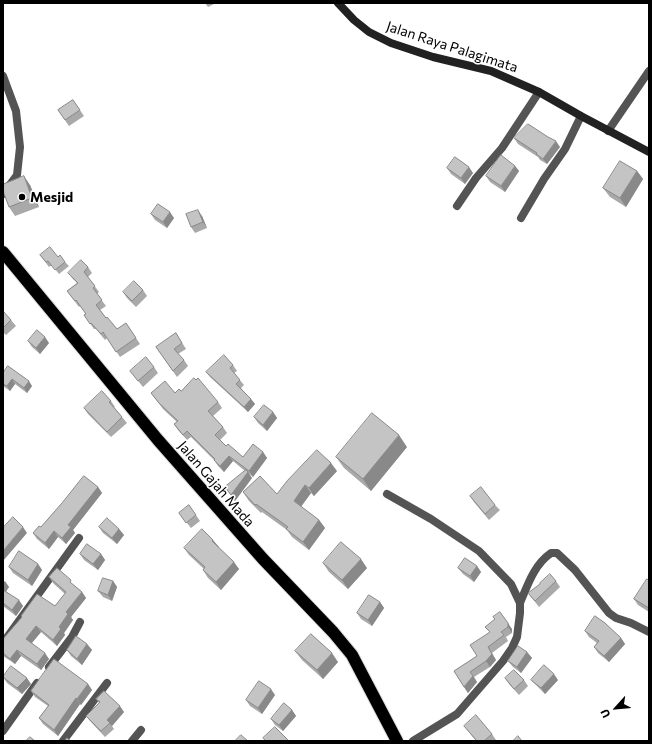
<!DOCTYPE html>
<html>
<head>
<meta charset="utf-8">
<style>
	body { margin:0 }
	#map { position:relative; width:652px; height:744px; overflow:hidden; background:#fff; font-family:Commissioner,sans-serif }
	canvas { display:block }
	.frame { position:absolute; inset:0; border:4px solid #000; pointer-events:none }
	.north { position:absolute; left:596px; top:688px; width:40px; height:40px; -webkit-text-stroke:3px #fff; paint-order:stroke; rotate:243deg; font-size:11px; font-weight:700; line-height:16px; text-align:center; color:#000 }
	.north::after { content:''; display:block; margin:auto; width:14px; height:18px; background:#000; clip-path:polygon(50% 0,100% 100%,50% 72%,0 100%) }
</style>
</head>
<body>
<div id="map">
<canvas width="652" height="744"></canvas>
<div class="frame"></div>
<div class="north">U</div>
</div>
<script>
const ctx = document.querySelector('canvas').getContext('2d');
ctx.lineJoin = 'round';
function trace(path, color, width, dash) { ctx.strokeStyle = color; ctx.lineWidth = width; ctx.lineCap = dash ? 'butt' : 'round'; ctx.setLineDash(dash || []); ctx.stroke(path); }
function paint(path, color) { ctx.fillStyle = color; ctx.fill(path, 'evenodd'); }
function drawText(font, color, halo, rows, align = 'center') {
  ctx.font = font + ' Commissioner,sans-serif'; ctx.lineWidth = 3; ctx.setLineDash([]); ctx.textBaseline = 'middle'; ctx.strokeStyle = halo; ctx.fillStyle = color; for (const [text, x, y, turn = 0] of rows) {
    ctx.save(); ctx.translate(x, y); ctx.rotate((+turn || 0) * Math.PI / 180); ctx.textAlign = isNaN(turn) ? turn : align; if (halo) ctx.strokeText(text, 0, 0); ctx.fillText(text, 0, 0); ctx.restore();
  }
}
const highway = new Path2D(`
	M3,252L158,440L263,559L333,632L352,655L397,741`);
trace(highway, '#dbdbdb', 14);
trace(new Path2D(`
	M3,76L16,111L20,147L17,175L3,194
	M608,131L649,71
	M457,206L476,178L502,148L539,92
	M521,218L544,179L565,149L581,116
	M387,494L431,519L479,551L511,584L520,603V613L517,637L512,648L503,661L457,714L413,741
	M520,603C528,584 534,565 551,553H557L575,570L609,613L616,618L631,623L649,632
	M3,643L79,538
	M49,667L72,637L80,622
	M3,731L37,683
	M63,741L107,683
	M132,741L141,730`), '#545454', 8);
trace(new Path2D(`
	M338,3L354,20L369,32L391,43L433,57L491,71L539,92L581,116L649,152`), '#212121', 8);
trace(highway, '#000', 12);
paint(new Path2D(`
	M205,3H216L208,7Z
	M73,100L84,116L69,126L58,110Z
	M514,138L560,147L547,164L540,160L538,157L518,144Z
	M515,166L519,171L505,192L490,182L486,176Z
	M447,168L473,173L465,184L451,174Z
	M637,171L643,179L626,207L610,197L603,188Z
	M30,185L39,207L15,216L9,207Z
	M151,214L174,218L167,228L155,220Z
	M202,216L207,228L195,233L191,227Z
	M40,255L58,257L65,262L69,266L59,274L52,265L49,267Z
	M88,267L92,273L88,277L99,292L97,294L106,306L100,310L106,318L117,329L126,323L140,344L120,357L107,338L105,340L96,329H94L84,315L86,314L80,306L79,307L67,291L77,283L73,279L68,273Z
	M143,290L147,296L136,307L127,298L123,292Z
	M3,312L11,320L16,326L6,335L3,332Z
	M176,333L186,349L178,354L184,360L188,366L177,377L156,347Z
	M28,341L49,343L40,354L32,347Z
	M233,365L237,371L234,373L244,385L241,388L255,404L248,412L210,377L206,372Z
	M154,367L158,373L143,387L130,371Z
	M3,373L32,386L27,393L15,384L10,391L3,386Z
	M181,391L218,402L222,408L213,416L223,427L227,433L220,440L226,446L243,457L263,452L267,458L253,477L248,473L252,478L235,501L225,487L245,471L233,461L224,472L218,466L214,460L191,437L187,440L178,430L174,424L177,422L163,409L151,393H175Z
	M111,401L115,407H114L122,417L127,423L111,437L88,414L84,408Z
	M273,412L277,418L267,431L258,423L254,417Z
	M407,447L371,491L344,468L336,457Z
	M337,471L314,496L311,493L301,507L319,520L325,528L309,550L292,537L287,530L262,512L261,513L249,501L243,492L277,494Z
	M98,487L102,493L73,530L75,533L66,544L58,537L49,549L37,539L33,533Z
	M470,496L495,505L500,510L489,520L474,502Z
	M189,505L200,521L191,528L179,513Z
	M99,527L119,529L124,535L117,544L103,533Z
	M218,547L239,569L221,590L208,578L203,570L204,569L189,555L184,548L219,547Z
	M80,554H101L105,560L98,570L84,560Z
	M323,563L367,568L348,589L329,572Z
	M38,564L42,570L32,586L13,573L9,567Z
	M477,566L481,572L474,582L463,574L458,568Z
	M49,577L75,586L82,592L86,598L71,617L73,620L64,633L65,635L57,646L41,632L32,643L49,659L41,670L21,656L15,664L3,656V639L22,617L21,616L55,606L65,594L53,583Z
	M3,580L9,587L6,591L23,606L16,616L3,606Z
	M113,581L117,587L112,601L103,597L98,591Z
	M556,581L560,587L539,607L528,593Z
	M649,581V612L638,605L634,599Z
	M380,602L384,608L372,626L361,619L357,613Z
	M495,619L512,629V633L506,637L508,641L492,653L496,660L490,667L474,677L477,682L468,693L454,671L477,656L489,633Z
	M585,631L621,638L625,644L609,662L598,653L594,647L597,643L589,637Z
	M87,644L92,650L82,665L71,656L67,650Z
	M295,651L338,662L323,679L302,660Z
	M527,652L532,658L521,673L513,667L508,661Z
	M3,677L31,684L22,694L7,683Z
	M505,678L524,680L528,686L519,695L509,684Z
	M531,680H558L545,694Z
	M88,684L92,690L81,705L80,704L58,736L43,724L39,718L48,706L35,697L31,691Z
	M275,695L262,714L250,706L246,700Z
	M96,699L124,712L112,726L114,729L105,737L90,721L86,716L99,703Z
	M292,710L296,716L283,731L275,725L271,719Z
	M464,726L492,734L496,740L495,741H476Z`), '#a9a9a9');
paint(new Path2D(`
	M556,141L560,147L547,164L543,159Z
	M515,166L519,171L505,192L501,186Z
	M469,167L473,173L465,184L461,178Z
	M637,171L643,179L626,207L620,198Z
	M24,176L30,185L39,207L32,198Z
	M198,210L202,216L207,228L203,222Z
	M170,212L174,218L167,228L163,222Z
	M45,337L49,343L40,354L36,348Z
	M12,379L15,384L10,391L7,386Z
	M29,381L32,386L27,393L24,388Z
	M251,399L255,404L248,412L244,407Z
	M273,412L277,418L267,431L263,425Z
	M399,435L407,447L371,491L363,479Z
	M263,452L267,458L253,477L249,471Z
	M229,456L233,461L224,472L220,466Z
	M331,463L337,471L314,496L309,488Z
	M248,472L252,478L235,501L231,495Z
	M305,485L311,493L299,509L294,501Z
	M98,487L102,493L73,530L75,533L66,544L62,538L68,525Z
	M319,520L325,528L309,550L303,542Z
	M23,527L27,533L3,561V551Z
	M119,529L124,535L117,544L112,538Z
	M54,531L58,537L49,549L45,543Z
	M213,540L219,547L217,549L212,541Z
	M101,554L105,560L98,570L93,564Z
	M361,559L367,568L348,589L342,580Z
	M234,562L239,569L221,590L216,582Z
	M38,564L42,570L32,586L28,580Z
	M477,566L481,572L474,582L470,576Z
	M5,581L9,587L3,596V583Z
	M113,581L117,587L112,601L108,595Z
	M82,592L86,598L71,617L73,620L64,633L65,635L57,646L53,640L66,612Z
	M19,600L23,606L16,616L12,610Z
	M380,602L384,608L372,626L368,620Z
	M508,623L512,629V633L508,627Z
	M36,626L41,632L30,645L26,639Z
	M621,638L625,644L609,662L604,656Z
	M87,644L92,650L82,665L77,659Z
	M488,647L496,660L490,667L486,661Z
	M17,650L21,656L15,664L10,659Z
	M527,652L532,658L521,673L517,667Z
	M45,653L49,659L41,670L37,664Z
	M332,653L338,662L323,679L317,670Z
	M554,674L558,680L545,694L541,688Z
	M473,676L477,682L468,693L464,687Z
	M27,678L31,684L22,694L17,688Z
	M88,684L92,690L81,705L77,699Z
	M271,689L275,695L262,714L258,708Z
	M76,698L80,704L58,736L54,730Z
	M120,706L124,712L112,726L107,720Z
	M292,710L296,716L283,731L279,725Z`), '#898989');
const building = new Path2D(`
	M73,100L80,110L65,120L58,110Z
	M528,124L548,137L556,141L543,159L536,154L537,153L514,138Z
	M501,155L515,166L501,186L486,176Z
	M455,157L469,167L461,178L447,168Z
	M620,161L637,171L620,198L603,188Z
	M24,176L32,198L9,207L3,191V186L4,184Z
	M158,204L170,212L163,222L151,214Z
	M198,210L203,222L191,227L186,214Z
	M50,247L58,257L60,255L65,262L55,270L48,261L46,262L40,255Z
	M81,260L88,267L84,272L95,286L93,288L102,300L96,305L106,318L107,317L117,329L126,323L136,338L116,352L103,332L101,334L91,323L90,324L84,315L86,314L76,300L75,301L67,291L78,283L68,273Z
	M134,281L143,290L132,301L123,292Z
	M3,311L11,320L3,328Z
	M37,330L45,337L36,348L28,341Z
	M176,333L182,343L174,349L184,360L173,371L156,347Z
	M224,355L233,365L230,368L240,380L236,384L251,399L244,407L206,372Z
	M146,357L154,367L138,381L130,371Z
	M8,366L29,381L24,388L12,379L7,386L3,384V373Z
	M194,378L196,380L198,378L218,402L208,411L223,427L215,435L226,446L228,444L243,457L253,444L263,452L249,471L229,456L220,466L214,460L215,459L187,431L183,435L174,424L178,421L159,403L151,393L165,381L175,393L179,389L181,391Z
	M102,391L111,401L109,402L122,417L107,432L84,408Z
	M264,405L273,412L263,425L254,417Z
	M372,413L399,435L363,479L336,457Z
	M317,450L331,463L309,488L305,485L294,501L319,520L303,542L286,529L288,527L256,504L255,505L243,492L260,476L277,494L287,481Z
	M246,470L248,472L231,495L225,487Z
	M84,476L98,487L68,525L71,527L62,538L54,531L45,543L33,533L39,526L41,527L62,503Z
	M481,487L495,505L485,514L470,496Z
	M189,505L196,515L186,523L179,513Z
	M13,517L23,527L3,551V528Z
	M107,518L119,529L112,538L99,527Z
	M202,529L213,540L212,541L234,562L216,582L203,570L205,567L184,548Z
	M341,542L361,559L342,580L323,563Z
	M87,544L101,554L93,564L80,554Z
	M19,551L38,564L28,580L9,567Z
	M465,558L477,566L470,576L458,568Z
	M57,568L71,580L70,582L82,592L66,612L68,614L59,627L61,629L53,640L36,626L26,639L45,653L37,664L17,650L10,659L3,653V639L22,617L21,616L37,594L55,606L66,592L49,577Z
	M550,574L556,581L535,601L528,593L540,584V583Z
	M103,578L113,581L108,595L98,591Z
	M647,579L649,581V608L634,599Z
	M3,590L19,600L12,610L3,603Z
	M369,595L380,602L368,620L357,613Z
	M500,612L508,623V627L501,632L504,635L488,647L492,654L486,661L470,672L473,676L464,687L454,671L477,656L470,645L490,632L485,627L495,619L493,617Z
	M595,616L605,623L621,638L604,656L594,647L599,641L585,631Z
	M311,634L332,653L317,670L295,651Z
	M76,636L87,644L77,659L67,650Z
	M518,646L527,652L517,667L508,661Z
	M54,659L88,684L77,699L76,698L54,730L39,718L49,705L31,691Z
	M544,665L554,674L541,688L531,680Z
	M11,666L27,678L17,688L3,677Z
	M514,670L524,680L514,689L505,678Z
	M259,681L271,689L258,708L246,700Z
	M104,691L120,706L107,720L110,723L101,731L86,716L100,702L96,699Z
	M284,703L292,710L279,725L271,719Z
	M476,715L492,734L484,741H477L464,726Z
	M275,727L289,741H266L263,738Z
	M241,735L248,741H235Z
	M518,736L522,741H513Z
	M30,737L35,741H26Z
	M67,738L71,741H65Z`);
paint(building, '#c4c4c4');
trace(building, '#898989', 1);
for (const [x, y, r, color] of [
	[22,197,4,"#000"]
]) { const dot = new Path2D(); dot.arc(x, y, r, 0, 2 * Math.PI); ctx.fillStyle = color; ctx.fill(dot); trace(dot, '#fff', 1.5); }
drawText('14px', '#000', '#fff', [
	["Jalan Raya Palagimata",452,47,18],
	["Jalan Gajah Mada",216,484,49]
]);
drawText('bold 14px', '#000', '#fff', [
	["Mesjid",30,197]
], 'left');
</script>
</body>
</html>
